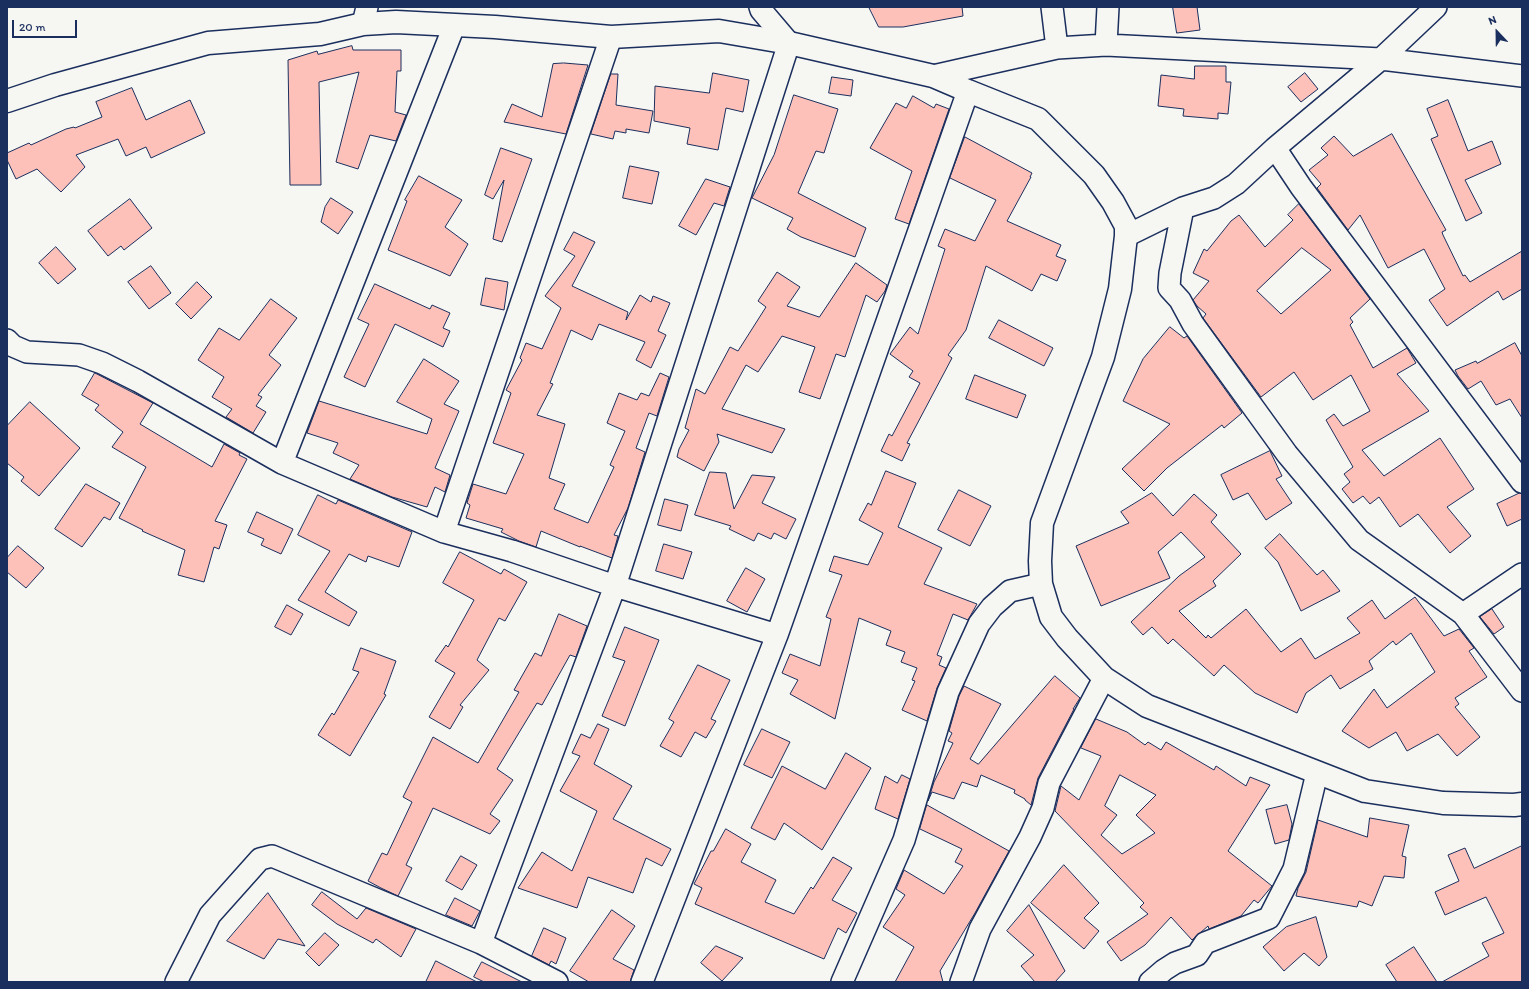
<!DOCTYPE html>
<html>
<head>
<meta charset="utf-8">
<style>
	body { margin:0 }
	#map { position:relative; width:1529px; height:989px; overflow:hidden; background:#f6f6f2; font-family:Itim,sans-serif }
	canvas { display:block }
	.frame { position:absolute; inset:0; border:8px solid #1b2f5e; pointer-events:none }
	.north { position:absolute; left:1477px; top:12px; width:40px; height:40px; -webkit-text-stroke:3px #f6f6f2; paint-order:stroke; rotate:338deg; font-size:11px; font-weight:700; line-height:16px; text-align:center; color:#1b2f5e }
	.north::after { content:''; display:block; margin:auto; width:14px; height:18px; background:#1b2f5e; clip-path:polygon(50% 0,100% 100%,50% 72%,0 100%) }
	.scale { position:absolute; left:12px; top:20px; width:65px; height:18px; box-sizing:border-box; border:2px solid #1b2f5e; border-top:0; padding-left:5px; font-size:12px; line-height:14px; white-space:nowrap; color:#1b2f5e; -webkit-text-stroke:3px #f6f6f2; paint-order:stroke }
</style>
</head>
<body>
<div id="map">
<canvas width="1529" height="989"></canvas>
<div class="frame"></div>
<div class="north">N</div>
<div class="scale">20 m</div>
</div>
<script>
const ctx = document.querySelector('canvas').getContext('2d');
ctx.lineJoin = 'round';
function paint(path, color) { ctx.fillStyle = color; ctx.fill(path, 'evenodd'); }
function trace(path, color, width, dash) { ctx.strokeStyle = color; ctx.lineWidth = width; ctx.lineCap = dash ? 'butt' : 'round'; ctx.setLineDash(dash || []); ctx.stroke(path); }
const building = new Path2D(`
	M869,7H962L963,16L903,27H879Z
	M1173,7H1197L1200,30L1177,33Z
	M352,46L353,50H401V71H397L395,112L406,115L396,141L370,135L358,169L336,162L359,72L319,82L321,185H290L288,60L317,51L318,54Z
	M564,63L588,65L566,134L504,122L512,104L542,117L553,64Z
	M1195,66H1226V82H1231L1228,114L1218,113V119L1183,116L1184,109L1158,106L1161,75L1194,79Z
	M713,73L749,80L743,112L726,108L718,150L687,144L690,128L654,121L655,86L709,93Z
	M1305,73L1318,89L1301,102L1288,87Z
	M611,74H618L616,105L653,111L649,133L626,129V133L615,131L613,139L591,134Z
	M832,77L853,80L851,96L829,93Z
	M132,88L146,120L190,100L205,133L151,158L146,147L126,156L118,139L76,155L85,167L61,192L37,169L16,179L7,160V153L29,143L31,145L66,129L74,127L75,128L102,117L96,102Z
	M794,95L838,109L824,153L816,151L798,193L866,228L855,257L801,237L787,229L793,218L752,198L774,155Z
	M913,96L934,108L936,104L949,109L909,224L895,219L912,171L870,148L896,103L906,108Z
	M1448,100L1468,151L1492,141L1501,164L1465,180L1482,213L1466,221L1431,139L1438,136L1427,109Z
	M1392,134L1446,230L1442,232L1443,235L1463,276L1465,275L1470,282L1522,251V289L1503,300L1498,291L1447,326L1429,300L1445,289L1424,249L1388,268L1360,215L1348,230L1317,188L1321,184L1309,170L1328,155L1321,148L1334,136L1353,156Z
	M965,137L1032,173L1030,177H1031L1007,221L1061,245L1056,256L1066,260L1057,281L1041,274L1032,291L986,266L966,330L948,355L952,358L907,443L910,444L902,461L881,451L889,434L892,436L920,383L909,377L913,371L890,354L910,327L918,334L945,249L938,246L945,229L975,241L996,200L950,178Z
	M501,148L532,159L502,242L493,239L504,180L493,199L485,195Z
	M630,166L659,172L652,204L623,198Z
	M419,176L462,200L445,227L468,244L450,276L439,271L388,250L407,201L405,200Z
	M706,179L730,187L724,206L714,203L696,235L679,226Z
	M331,198L353,212L338,234L321,222L325,207Z
	M130,199L152,228L124,250L121,246L108,256L88,231Z
	M1299,204L1370,299L1350,318L1353,322L1350,325L1373,368L1407,348L1416,363L1397,374L1429,411L1362,450L1384,476L1440,438L1474,489L1447,507L1471,536L1450,553L1418,514L1400,527L1379,497L1370,504L1363,496L1353,503L1342,489L1350,482L1344,474L1353,467L1326,420L1334,414L1343,426L1370,411L1351,375L1313,400L1294,372L1261,397L1203,318L1206,314L1197,306L1193,300L1209,281L1193,273L1204,249L1207,251L1231,221L1239,215L1265,247L1293,220L1288,215ZM1302,248L1331,270L1281,314L1257,291Z
	M574,232L595,242L572,286L628,312L626,320L640,295L651,302L653,296L670,303L658,331L666,335L651,368L636,360L645,342L599,324L592,340L571,330L550,383L553,384L537,415L565,424L549,478L565,484L554,509L588,523L614,467L610,465L625,431L607,423L619,393L637,400L641,393L649,396L660,373L669,377L657,416L649,413L636,448L645,452L628,508L614,535L618,536L612,558L580,546V547L541,531L536,547L519,541L501,532L503,529L466,518L470,505L467,503L473,484L506,494L524,454L493,443L511,393L506,390L522,360L520,358L526,343L542,349L561,308L545,296L575,256L564,250Z
	M56,247L76,269L58,284L39,263Z
	M856,263L887,285L885,291L877,302L866,295L845,357L836,354L820,399L799,392L815,347L782,336L758,372L746,365L722,409L785,429L772,453L717,434L719,442L704,471L677,457L679,449L689,430L685,428L696,389L705,394L730,347L738,351L766,307L758,301L777,272L800,287L787,306L819,317Z
	M151,266L171,293L149,309L128,282Z
	M486,278L508,282L504,310L481,305Z
	M197,282L212,297L191,319L176,304Z
	M375,284L430,309L432,305L450,313L443,328L450,331L443,347L395,324L365,387L344,377L369,324L358,319Z
	M271,299L297,318L269,355L281,365L258,395L262,397L256,406L266,412L253,433L226,417L232,409L212,397L224,377L198,360L219,328L239,340Z
	M999,320L1053,348L1044,366L989,338Z
	M1170,327L1184,338L1187,336L1242,413L1224,428L1222,425L1167,468L1144,491L1122,469L1170,424L1123,401L1143,359Z
	M1515,343L1522,356V418L1510,399L1496,405L1481,381L1468,389L1458,376L1455,370L1476,361L1477,363Z
	M424,359L459,381L444,404L459,411L435,468L450,475L445,492L435,487L427,507L392,497L350,479L359,465L333,453L338,443L307,433L319,401L427,434L432,419L397,402Z
	M95,373L153,403L140,424L212,467L224,444L240,453L239,455L247,459L215,521L227,525L219,549L214,547L204,582L178,575L185,550L142,531L143,530L119,518L146,467L112,447L123,432L95,410L99,405L82,395Z
	M975,375L1026,395L1017,418L966,399Z
	M30,402L80,448L39,496L21,481L24,477L7,463V426Z
	M1270,451L1282,476L1276,479L1292,503L1266,520L1248,493L1233,500L1221,475Z
	M886,471L916,483L898,527L942,548L924,584L977,604L968,620L953,614L937,655L942,657L939,665L946,668L937,688L927,721L902,710L915,681L912,680L917,668L901,662L905,652L886,645L891,631L859,618L835,719L790,694L798,680L782,673L790,654L820,666L831,619L826,617L842,575L829,571L834,556L868,565L883,533L859,520L868,503L871,505Z
	M710,472L726,473L734,509L752,475L775,477L762,503L796,519L786,539L774,533L771,539L758,533L754,541L729,529L731,526L695,515Z
	M86,484L120,503L110,520L104,517L82,547L55,529Z
	M959,490L991,506L970,546L938,530Z
	M1152,493L1173,516L1194,494L1217,515L1211,522L1241,554L1213,581L1216,586L1179,611L1206,638L1208,635L1211,638L1246,609L1281,652L1301,638L1315,659L1360,633L1347,618L1372,600L1385,619L1415,597L1444,636L1459,629L1474,648L1469,651L1487,677L1455,698L1459,704L1455,707L1480,737L1457,756L1438,734L1407,751L1396,732L1369,748L1342,731L1374,689L1387,708L1435,672L1411,633L1396,645L1393,641L1369,661L1373,669L1340,689L1331,675L1306,693L1297,713L1255,693L1224,665L1214,676L1173,639L1168,644L1152,627L1143,635L1131,622L1179,576L1205,557L1181,532L1158,552L1170,578L1101,606L1076,546L1129,523L1121,512Z
	M1520,493L1522,494V519L1507,526L1497,504Z
	M318,495L336,504L338,500L412,532L399,567L368,556L366,562L349,554L325,592L357,612L349,626L298,600L330,551L298,535Z
	M665,499L688,505L681,531L658,525Z
	M257,512L293,529L281,554L261,545L264,539L248,532Z
	M1280,534L1317,575L1323,570L1340,591L1301,611L1278,562L1265,548Z
	M664,544L692,552L683,579L656,571Z
	M18,546L44,568L26,588L7,572V558Z
	M460,552L501,574L504,569L527,582L505,621L499,618L477,660L489,670L460,705L463,707L450,729L429,717L455,673L435,661L446,645L448,647L474,600L443,583Z
	M746,568L765,579L747,612L727,601Z
	M287,605L303,614L291,635L275,627Z
	M1492,609L1504,627L1494,634L1480,617Z
	M559,614L587,626L576,657L570,655L542,705L537,703L497,769L513,780L490,814L500,821L490,834L433,808L406,865L412,868L398,896L381,888L368,881L382,853L387,855L412,802L403,797L433,737L478,763L519,692L514,690L535,653L541,656Z
	M625,627L659,640L625,726L602,716L625,661L613,657Z
	M361,648L396,661L384,694L386,695L350,756L318,735L332,713L334,715L359,672L353,670Z
	M698,665L730,680L711,719L716,721L706,738L695,732L681,757L660,746L674,722L669,719Z
	M1055,676L1080,698L1073,709H1074L1038,778L1031,805L1025,800V799L1014,793L1015,790L981,775L977,787L962,782L954,799L932,792L928,801L934,782L953,743L948,741L952,733L949,731L959,696L964,686L1001,704L970,759L978,764Z
	M1096,719L1127,732L1145,745L1148,742L1161,750L1166,742L1214,770L1216,766L1246,786L1250,777L1270,785L1228,851L1272,886L1258,903L1254,900L1241,916L1209,929L1208,926L1192,940L1171,917L1145,945L1121,961L1107,942L1148,914L1140,907L1144,903L1055,811L1061,786L1079,800L1101,756L1081,748ZM1120,775L1156,795L1136,815L1155,833L1122,854L1101,835L1117,815L1105,806Z
	M598,724L609,729L594,764L632,786L613,819L671,849L662,866L646,858L633,893L588,877L577,908L518,888L542,852L572,871L597,811L560,791L580,756L572,753L581,734L590,738Z
	M762,729L790,742L772,778L744,765Z
	M846,753L871,768L822,850L784,823L775,840L751,828L782,766L825,789Z
	M902,775L910,779L898,819L875,809L885,776L897,783Z
	M927,805L1009,851L975,913L940,971L943,982H895L914,947L883,927L905,895L896,889L904,870L944,894L963,866L955,862L962,849L920,829Z
	M1287,805L1292,824L1289,840L1275,844L1266,810Z
	M1370,818L1409,825L1402,856L1406,857L1404,878L1384,876L1372,906L1359,901L1357,907L1296,896L1298,888L1306,872L1318,820L1367,837Z
	M726,829L751,844L741,862L776,880L765,902L794,914L811,887L813,889L833,857L852,868L832,900L857,913L846,933L838,928L824,959L695,904L702,888L694,884L711,851H713Z
	M1522,846V982H1442L1489,956L1482,943L1504,933L1486,897L1445,915L1435,892L1459,881L1448,855L1465,848L1474,868Z
	M461,856L477,865L462,890L446,881Z
	M1064,865L1099,903L1084,918L1099,931L1084,949L1031,903Z
	M322,892L357,919L366,908L416,929L401,957L376,939L373,943L337,924L312,905Z
	M268,893L305,946L278,939L264,959L227,941Z
	M455,898L480,911L472,926L446,915Z
	M1029,905L1065,971L1055,982H1035L1021,966L1034,955L1007,931Z
	M612,910L635,926L613,959L634,970L630,982H589L570,971Z
	M1316,917L1327,957L1319,966L1304,953L1284,971L1263,947L1286,927Z
	M544,928L566,938L556,964L551,961L549,965L532,956Z
	M325,933L339,945L319,966L306,953Z
	M716,946L743,958L722,981L701,963Z
	M1414,947L1437,982H1397L1386,965Z
	M436,961L477,982H426Z
	M482,962L522,982H484L474,977Z`);
paint(building, '#fdc1b9');
trace(building, '#1b2f5e', 1);
const street = new Path2D(`
	M1052,7L1057,48
	M363,24L367,7
	M1106,45L1108,7
	M933,76L1057,48L1106,45L1381,59L1522,76
	M1275,148L1301,187L1522,482
	M1183,208L1170,273L1169,288L1180,300L1193,324L1287,454L1359,540L1463,614L1522,691
	M1126,236L1183,208L1214,198L1236,184L1275,148L1381,59L1436,7
	M7,340L13,346L27,352L79,355L102,363L138,381L282,463L444,532L512,551L615,586L777,635
	M282,463L454,26
	M444,532L611,37
	M1463,614L1522,574
	M481,943L615,586L789,43L761,10L760,7
	M176,982L210,915L260,859L272,856L481,943L557,982
	M642,982L777,635L968,91
	M842,982L904,840L948,692L979,624L992,607L1010,591L1041,584
	M961,982L980,929L1030,837L1043,808L1049,783L1104,678
	M1150,982L1164,970L1175,963L1197,955L1205,943L1269,918L1294,869L1317,773`);
const highway = new Path2D(`
	M7,101L55,85L208,43L320,34L363,24L396,22L495,27L611,37L719,31L789,43L933,76L968,91L1038,119L1094,175L1113,202L1126,226V236L1120,289L1103,357L1042,523L1040,561L1041,584L1051,617L1067,638L1104,678L1147,706L1365,791L1443,803L1514,805L1522,804`);
trace(street, '#1b2f5e', 24);
trace(highway, '#1b2f5e', 25);
trace(street, '#f6f6f2', 21);
trace(highway, '#f6f6f2', 22);
</script>
</body>
</html>
